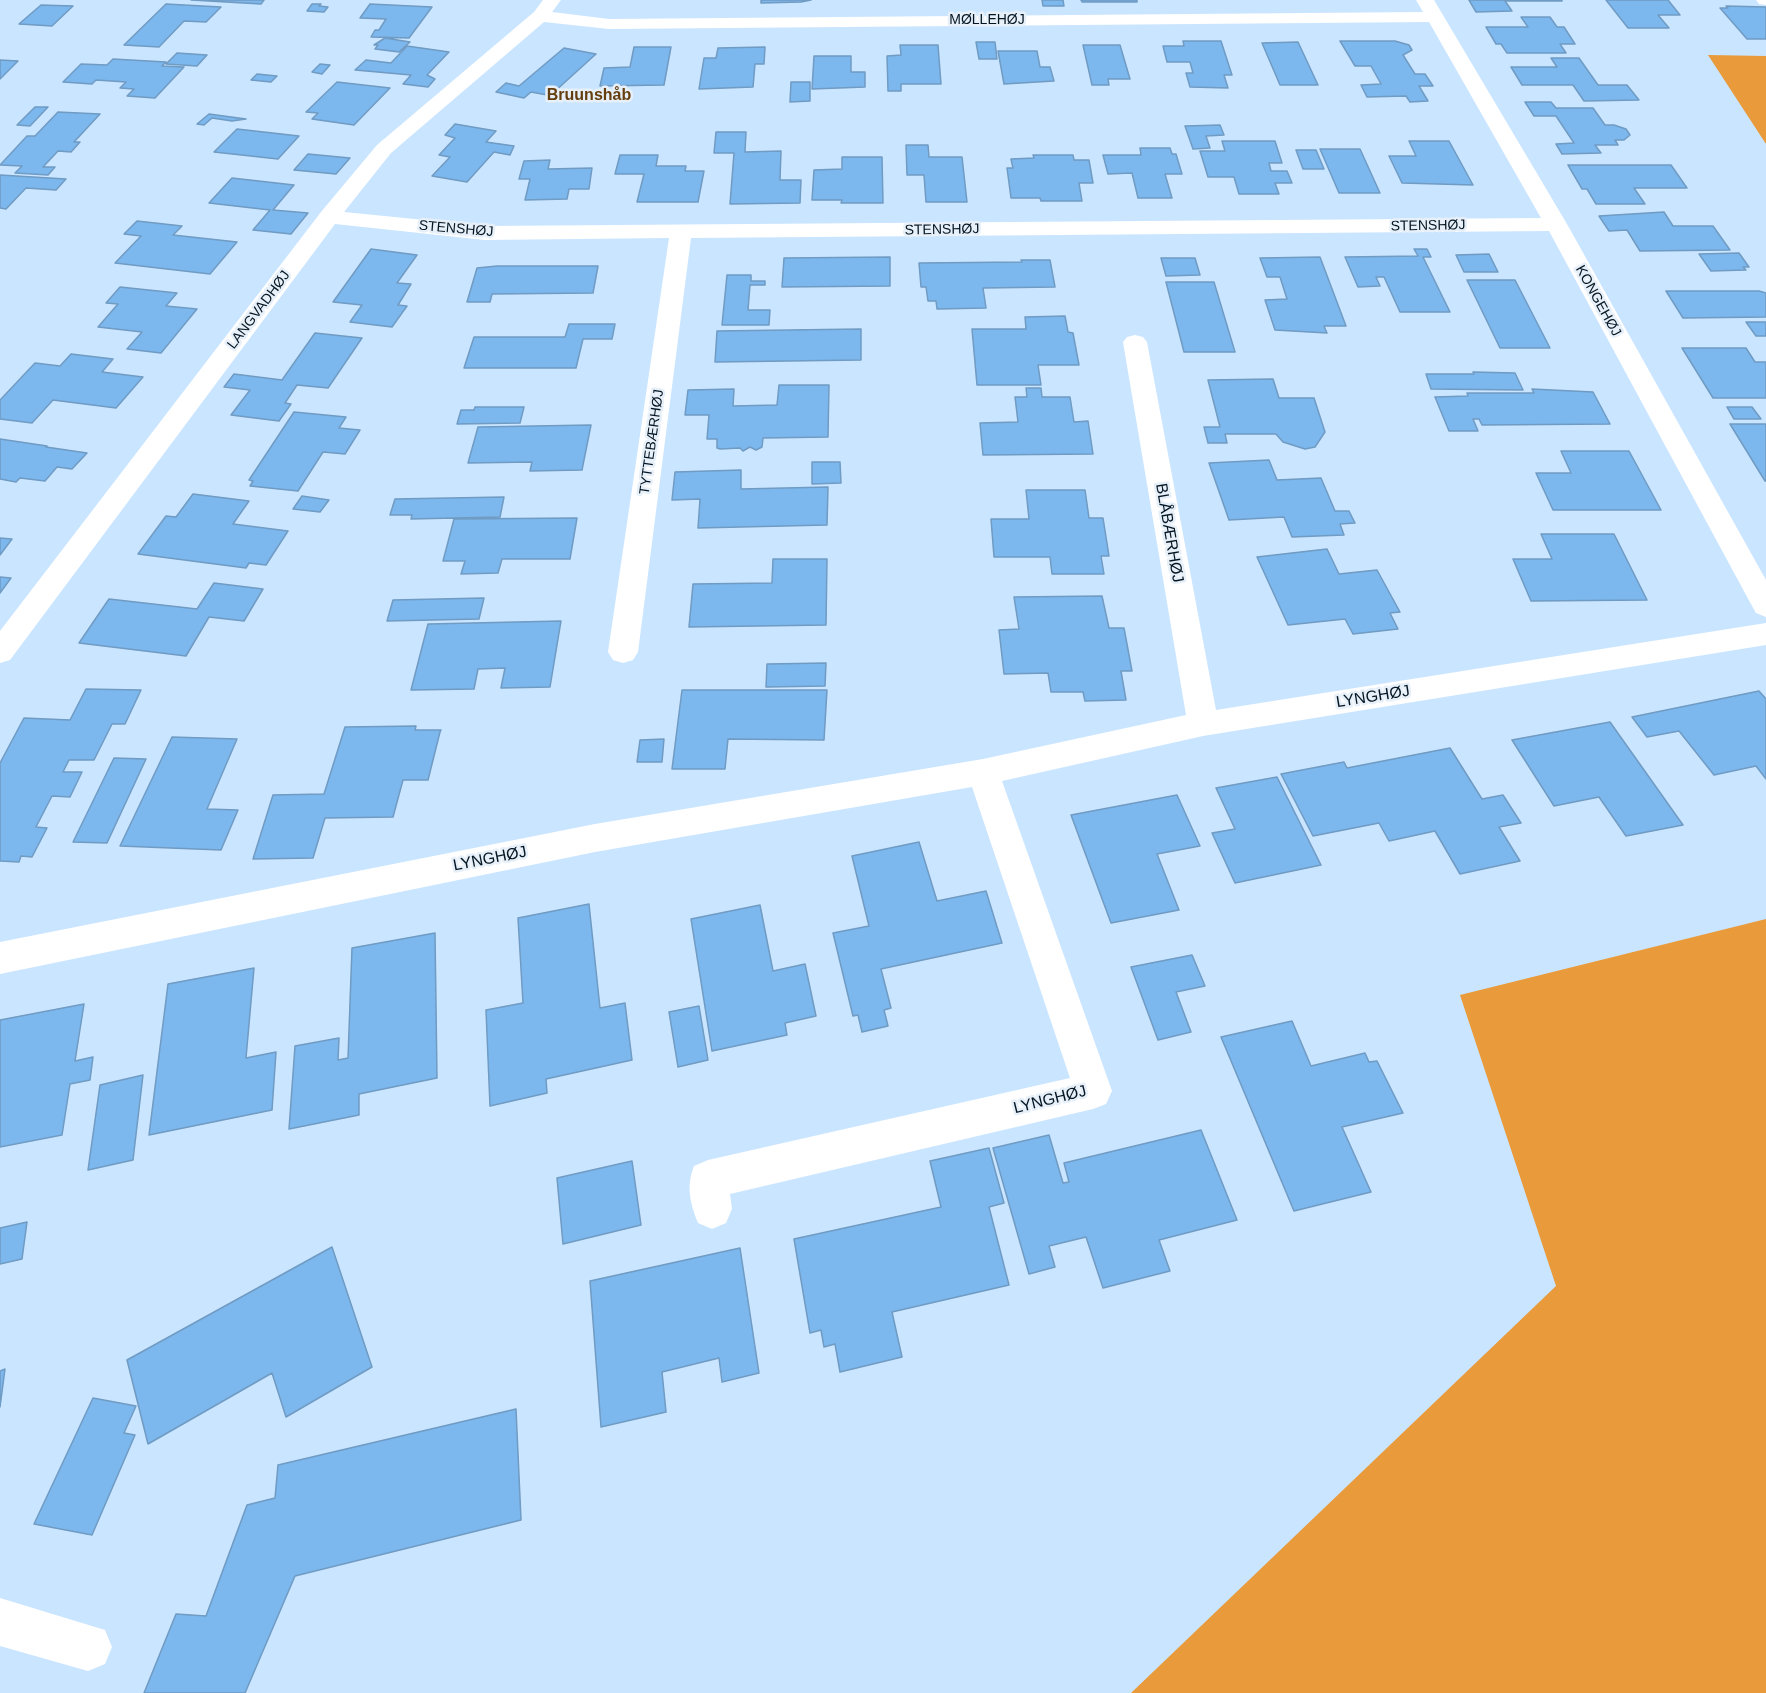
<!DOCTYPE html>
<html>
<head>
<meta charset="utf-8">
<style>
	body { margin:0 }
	canvas { display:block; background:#cae5ff }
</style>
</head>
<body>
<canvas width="1766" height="1693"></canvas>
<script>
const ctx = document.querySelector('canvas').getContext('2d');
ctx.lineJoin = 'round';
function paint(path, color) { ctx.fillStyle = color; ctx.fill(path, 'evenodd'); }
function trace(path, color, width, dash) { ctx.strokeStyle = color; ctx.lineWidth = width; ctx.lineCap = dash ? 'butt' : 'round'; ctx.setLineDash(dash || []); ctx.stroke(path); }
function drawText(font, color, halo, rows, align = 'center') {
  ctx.font = font + ' Helvetica,sans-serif'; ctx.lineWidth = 5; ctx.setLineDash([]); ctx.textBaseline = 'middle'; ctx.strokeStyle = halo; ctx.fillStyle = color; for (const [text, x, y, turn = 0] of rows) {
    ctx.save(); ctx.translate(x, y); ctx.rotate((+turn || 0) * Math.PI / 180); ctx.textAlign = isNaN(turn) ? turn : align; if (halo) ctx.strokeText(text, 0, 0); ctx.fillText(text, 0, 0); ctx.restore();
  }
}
paint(new Path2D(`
	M1708,55L1766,56V144Z
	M1766,919V1693H1131L1556,1286L1460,995Z`), '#e99a3a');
const building = new Path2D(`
	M191,0H264L261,4Z
	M761,0H811L801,2L761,3Z
	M1042,0H1063L1064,6H1043Z
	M1081,0H1137V2H1082Z
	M1469,0H1562V1H1505L1512,11L1476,12Z
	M1606,0H1668L1680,15H1658L1669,28H1628Z
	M166,4L221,7L206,22L184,21L159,47L124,45Z
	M312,4H321L319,6L328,7L324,12L307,11Z
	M370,4L432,7L409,38L371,37L375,30H379L386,19L360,18Z
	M41,5L73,6L52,26L19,24Z
	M1726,6L1766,7V39H1747L1720,8H1728Z
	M1521,17H1550L1557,27H1564L1575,44H1560L1566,53H1507L1501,44H1496L1486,27H1528Z
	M385,38L410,42L399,52L375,49L378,45H374Z
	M1183,41H1221L1232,75H1224L1228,88L1190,87L1186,73H1193L1190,62H1167L1163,46H1184Z
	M1340,41H1395L1409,45L1412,50L1403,55L1415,74H1425L1433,86H1419L1428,101L1410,102L1406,96L1367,97L1361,85L1381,84L1371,66H1355Z
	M976,42H995L997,59H979Z
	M1298,42L1318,85H1280L1262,43Z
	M900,45H938L941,84H901V91H888L887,56L901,55Z
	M1083,45H1120L1130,79H1108L1109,85H1092Z
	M407,46L449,52L427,75L435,79L428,87L403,84L411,75L355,70L366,60L391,63Z
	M634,47H671L664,85L600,86L604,68L630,67Z
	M765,47L764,64H755L753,87L699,89L704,58H716L718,48Z
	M564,48L596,54L553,93L561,94L558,97L531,92L524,98L496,92L506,83L519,86Z
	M998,51H1037L1040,67H1050L1054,81L1004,84Z
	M177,53L207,55L197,66L166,64Z
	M814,56H851V72H865V87L812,89Z
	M1551,58H1579L1598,85H1627L1639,100L1584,101L1573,85H1522L1511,67H1557Z
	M113,59L166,62L162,66L184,67L155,98L127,96L134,89L120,88L126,82L96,80L92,84L63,82L81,64L107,65Z
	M0,60L18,61L0,79Z
	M320,64L330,65L322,74L312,72Z
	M257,74L277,76L271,82L251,80Z
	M337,82L390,88L354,125L312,119L318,113L306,112Z
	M791,82H810V101L790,102Z
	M1525,102H1551L1556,108H1593L1605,125H1614L1626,129L1630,135L1624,140H1615L1618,145H1595L1601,153L1562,154L1556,144L1574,143L1556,116H1534Z
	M35,107H48L30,126L17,125Z
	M58,112L100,114L74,142H80L71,152L58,151L43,167H55L48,175L15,173L22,166L0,165L27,136H35Z
	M209,114L246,119L232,121L212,118L204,125L197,124Z
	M455,124L496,131L486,142L514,146L510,155L494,152L467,182L432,176L450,157L439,155L455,138L445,135Z
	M1220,125L1224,135L1206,136L1210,148L1193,149L1185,126Z
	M237,129L299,136L278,159L214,152Z
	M716,132H746L745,152L781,151L780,180H801L800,203L730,204L734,153H714Z
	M1222,141H1275L1282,163H1269L1271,171H1287L1292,183H1275L1279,194H1239L1234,177H1208L1200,151H1225Z
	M1409,141H1449L1473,185L1402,183L1389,156H1416Z
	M906,145H928L929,157H962L967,202H926L924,175H907Z
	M1140,148H1170L1172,154H1176L1182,174H1165L1172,198H1138L1132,173L1108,174L1103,155H1141Z
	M1320,149H1360L1380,193H1339Z
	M1296,150H1316L1324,169H1303Z
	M308,154L350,158L336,174L294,170Z
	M620,155H658L656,166H686L685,171H704L698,202H637L644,174H615Z
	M1033,155H1073L1074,160H1089L1093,183H1079L1082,201H1041L1040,198H1011L1007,168H1013L1011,159L1034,158Z
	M842,157H882L883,203H841L842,200H812L814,170L842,169Z
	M550,160L548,169L592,168L589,189H569L567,199L525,200L530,179H519L524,161Z
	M1568,165H1671L1687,188H1634L1645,204H1596L1587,189H1582Z
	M0,175L66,179L56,190L26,188L6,209L0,208Z
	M232,178L294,185L273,210L308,213L291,234L253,230L270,210L209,203Z
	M1664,212L1673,226H1713L1730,250L1640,251L1627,230L1609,231L1599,216Z
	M137,221L182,226L173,235L237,242L210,274L115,263L141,236L124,234Z
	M371,249L417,255L397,283L411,284L398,305L407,306L392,327L350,322L362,305L333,302Z
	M1414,249H1427L1431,257H1423L1450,312H1400L1384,277H1376L1380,286L1358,287L1345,257L1418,256Z
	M1739,253L1749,267H1743L1746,270L1711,271L1699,254Z
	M1489,254L1498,272H1464L1456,255Z
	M890,257V286L782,287L784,258Z
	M1320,257L1346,326H1324L1327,333L1275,330L1265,300L1287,299L1280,277H1267L1260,258Z
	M1161,258H1195L1200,275L1166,276Z
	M1021,260H1050L1055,287L983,288L986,308L937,309L936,301H928L926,287H921L919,263L1022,262Z
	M497,266H598L593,293L492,294L490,302H467L477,268Z
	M727,275H751V281H765V285H750L748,310H770L769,325H722Z
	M1467,280H1515L1550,348H1500Z
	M1166,282H1214L1235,352H1184Z
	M120,287L177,293L166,306L197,309L161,353L127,349L142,332L98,327L118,304L106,303Z
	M1666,291H1759L1766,293V317L1683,318Z
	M1065,316L1068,332L1073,333L1079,365H1038L1041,385H977L972,329H1026L1025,317Z
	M1746,322H1766V336H1756Z
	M569,324H615L612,339H583L576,368H464L474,337H565Z
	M861,329V360L715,362L717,331Z
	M315,333L362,338L328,388L297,385L285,403L291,404L279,421L231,415L250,390L224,387L234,374L282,380Z
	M1682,348H1746L1755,362H1766V398H1713Z
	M71,354L113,359L102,372L143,377L116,408L53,400L32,423L0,419V400L35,363L60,366Z
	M1473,372L1515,373L1523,390L1431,389L1426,374H1474Z
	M1273,379L1279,398H1314L1325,432L1315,447L1305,449L1283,442L1276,434H1225L1227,443H1208L1204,427H1220L1208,380Z
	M779,385H829L828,437L763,438L762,447L756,450L750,447L743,451L740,448L720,449L717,448V439H707L709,415H685L688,390L734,389L733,406L777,405Z
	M1026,388H1041L1042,397H1070L1074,422L1088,421L1093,454L983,455L980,423L1018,422L1015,397H1027Z
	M1532,389L1593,392L1610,424L1482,425L1479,419H1473L1478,431H1449L1435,397L1468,396L1467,393H1534Z
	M475,407H524L520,423L457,424L461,410H474Z
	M1727,407H1752L1761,419H1734Z
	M294,412L346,417L339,428L360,430L345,454L323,452L298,491L250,486L253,481L249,480Z
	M1730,424H1766V481H1765Z
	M591,425L582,470L530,471L532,462L468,463L478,427Z
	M0,439L47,446L46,447L87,453L72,469L57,467L45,481L20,478L16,482L0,479Z
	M1561,451H1629L1661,510H1553L1536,473H1571Z
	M1269,460L1277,480L1321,478L1335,511H1349L1355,523L1340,524L1344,535L1292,537L1284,517L1229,520L1209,463Z
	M812,462H840L841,483L812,484Z
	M741,470V489L828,487L827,525L698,528L700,499L672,500L675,472Z
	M1026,490H1085L1089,518H1103L1109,556H1101L1104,574H1052L1050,557H994L991,519H1029Z
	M193,494L249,501L233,524L288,531L266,565L249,563L246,568L138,554L166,516L176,517Z
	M302,496L329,500L320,512L293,509Z
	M504,497L500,517L411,519L412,515H390L395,499Z
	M577,518L570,559H502L498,573L461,574L465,561H443L454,519Z
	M1541,534H1614L1647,600L1531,601L1513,559H1552Z
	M0,538L12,539L0,555Z
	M1327,549L1339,574L1377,570L1400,612L1390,613L1398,629L1353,634L1345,619L1288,625L1257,557Z
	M773,559H827L826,625L689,627L693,584L772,583Z
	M0,577L11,578L0,593Z
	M214,583L263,589L244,621L209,617L186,656L79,643L109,599L197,609Z
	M1102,596L1109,628H1124L1132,671H1121L1126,700L1085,701L1083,692H1051L1048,673L1004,674L999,630L1019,629L1014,597Z
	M484,598L479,619L387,621L393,600Z
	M561,621L550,687L501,688L505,668L478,669L474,689L411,690L428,624Z
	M826,663L825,686L766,687L767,664Z
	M86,689L141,690L125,724H112L94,760H69L63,772H82L70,797L52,796L36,827L47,828L32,857L21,856L19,862L0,861V763L24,718L70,720Z
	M682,690H827L824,740L728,739L725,769H672Z
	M1759,691L1766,699V779L1756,766L1714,775L1679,731L1647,737L1632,717Z
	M1610,722L1683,825L1626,836L1599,797L1554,806L1512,740Z
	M416,726L415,730H441L440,732L428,780H403L393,817L325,818L313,858L253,859L273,795L324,794L345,727Z
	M172,737L237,739L207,809L238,810L221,850L120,846Z
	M664,739L662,762H637L640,740Z
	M1450,748L1482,799L1503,795L1521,823L1499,827L1520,861L1460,874L1435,831L1389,841L1379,823L1313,836L1281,774L1344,762L1347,768Z
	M114,758L146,759L107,843L73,842Z
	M1277,777L1321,865L1235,883L1212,833L1235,829L1216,788Z
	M1177,795L1200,846L1157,854L1179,910L1111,923L1071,815Z
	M919,842L937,901L986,891L1002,943L881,969L891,1008L884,1010L888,1026L862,1032L858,1015L853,1016L833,933L869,926L852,856Z
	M589,904L600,1008L625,1003L632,1060L546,1079L547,1093L490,1106L486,1010L523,1003L518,918Z
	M760,905L773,971L805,964L816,1016L785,1023L787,1035L712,1051L691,919Z
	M435,933L437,1078L359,1094V1115L289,1129L295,1046L339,1038L338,1060L348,1058L352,948Z
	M1192,955L1205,986L1176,992L1191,1032L1158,1040L1131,967Z
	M254,968L246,1058L276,1052L272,1110L149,1135L168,984Z
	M84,1004L75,1061L93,1057L90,1080L70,1084L62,1135L0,1147V1020Z
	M699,1006L708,1060L678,1067L669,1012Z
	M1292,1021L1311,1066L1365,1053L1369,1062L1377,1061L1403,1113L1342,1127L1371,1192L1294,1211L1221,1037Z
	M143,1075L133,1160L88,1170L100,1085Z
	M1201,1130L1237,1220L1159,1240L1170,1271L1103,1288L1086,1237L1049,1246L1055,1267L1029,1274L993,1148L1049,1135L1063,1183L1069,1182L1064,1163Z
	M989,1148L1004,1203L989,1207L1009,1285L892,1312L902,1357L840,1372L835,1344L824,1347L821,1330L810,1333L794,1239L941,1207L930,1161Z
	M632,1161L641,1225L563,1244L557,1178Z
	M27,1222L22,1259L0,1264V1228Z
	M332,1247L372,1367L286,1417L272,1373L148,1444L127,1360Z
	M740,1248L759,1373L722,1382L719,1358L662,1372L666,1412L601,1427L590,1281Z
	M5,1369L0,1407V1371Z
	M93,1398L136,1406L124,1433L135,1435L92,1535L34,1524Z
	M516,1409L521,1520L295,1576L245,1693H144L176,1614L206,1616L247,1505L275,1498L278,1465Z`);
paint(building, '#7cb7ed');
trace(building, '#709bc3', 1.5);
paint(new Path2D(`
	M543,0H561L552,12L609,19L1423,12L1416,0H1434L1567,224L1766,580V617L1756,613L1752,606L1549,231L691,238L638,652L633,660L623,663L613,660L608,652L669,238L485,240L335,224L10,660L0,663V631L321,212L377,145L534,12ZM544,22L609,29L1429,22L1541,218L485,226L344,212L391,153Z
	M1756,0H1766V5L1759,4Z
	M1135,335L1143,337L1147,342L1216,710L1766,623V645L1203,736L1002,781L1112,1091L1106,1104L1093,1109L730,1194L732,1209L726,1223L712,1229L698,1223C690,1203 686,1186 694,1166L708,1160L1070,1078L972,787L595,852L0,974V942L595,824L983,759L1186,715L1123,342L1127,337Z
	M0,1598L105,1630L112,1647L105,1664L88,1671L0,1646Z`), '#fff');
drawText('14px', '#041523', '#e7f0f8', [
	["MØLLEHØJ",987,20],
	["STENSHØJ",1428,226,-1],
	["STENSHØJ",456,229,5],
	["STENSHØJ",942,230,-1],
	["KONGEHØJ",1598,301,61],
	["LANGVADHØJ",259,310,-53],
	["TYTTEBÆRHØJ",652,442,-82]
]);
drawText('bold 16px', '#653e0f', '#e7f0f8', [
	["Bruunshåb",589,96]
]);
drawText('16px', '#041523', '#e7f0f8', [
	["BLÅBÆRHØJ",1169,533,80],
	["LYNGHØJ",1373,697,-9],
	["LYNGHØJ",490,859,-11],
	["LYNGHØJ",1050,1100,-14]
]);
</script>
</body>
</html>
